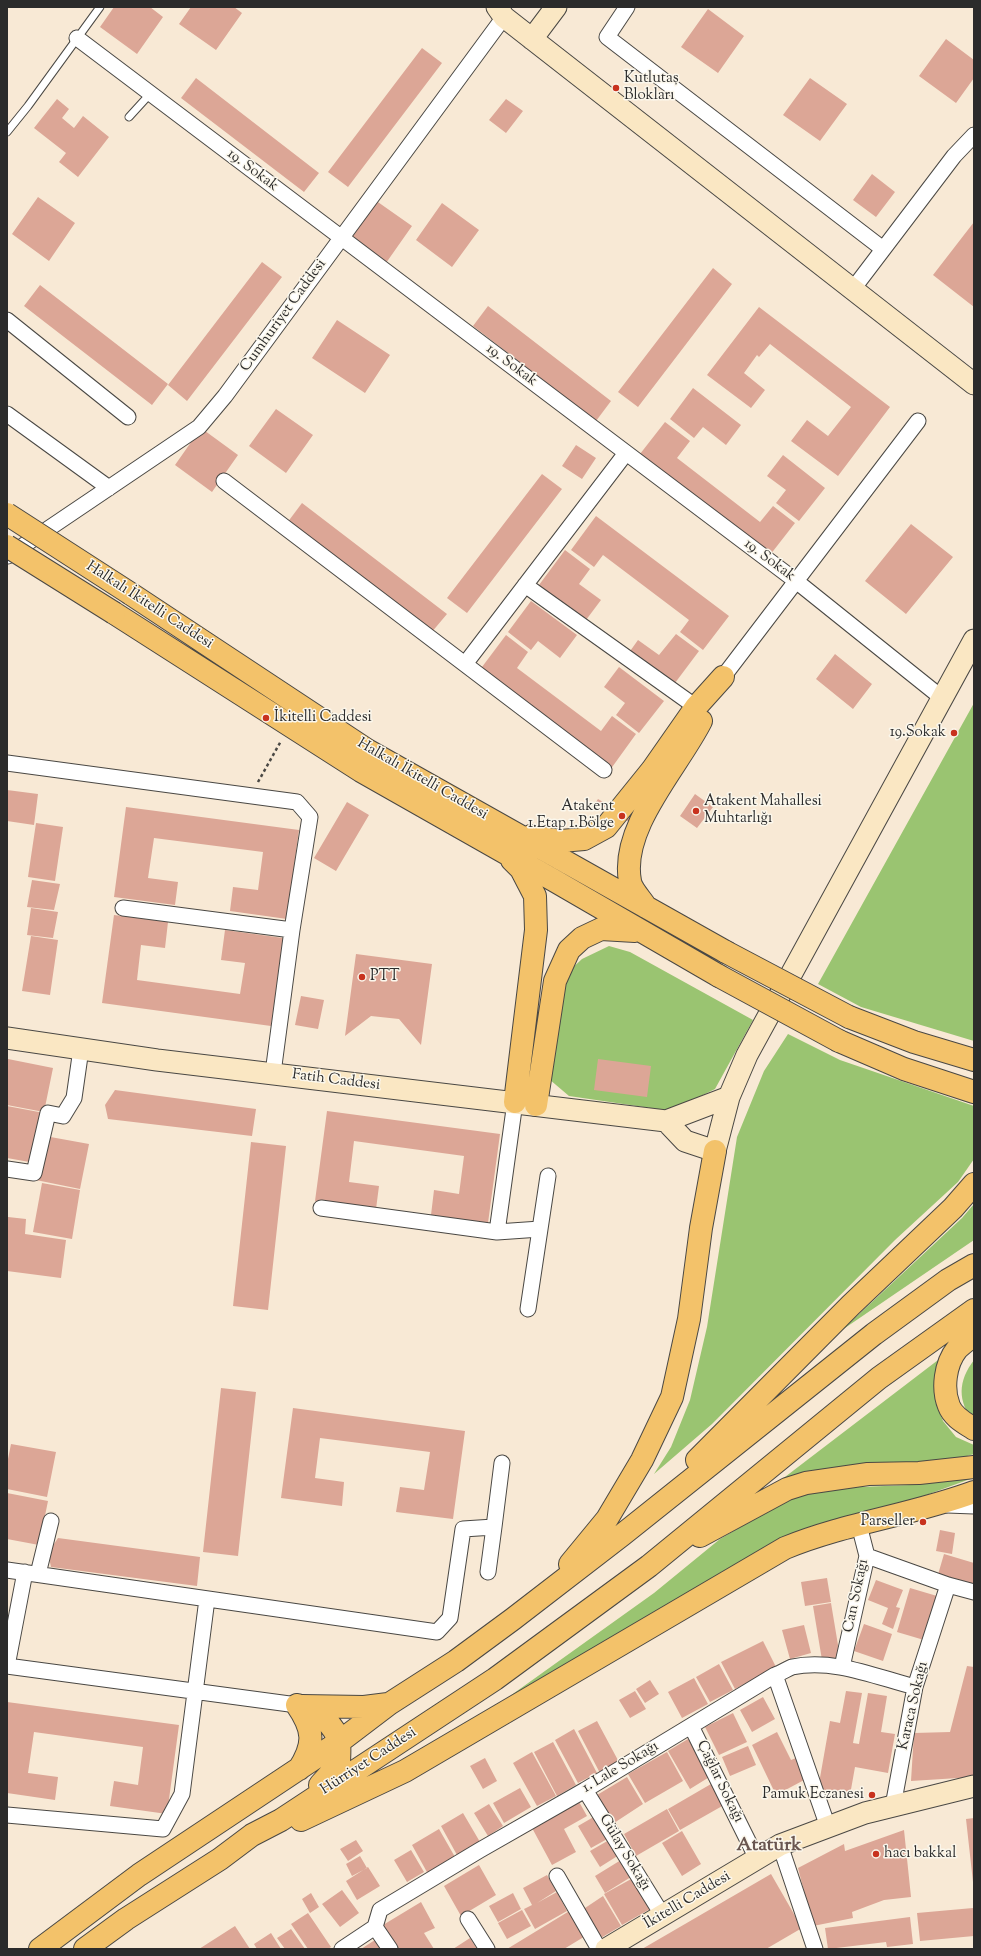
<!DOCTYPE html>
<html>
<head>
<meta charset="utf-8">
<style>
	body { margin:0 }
	#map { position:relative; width:981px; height:1956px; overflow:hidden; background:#f8e9d5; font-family:"Sorts Mill Goudy",serif }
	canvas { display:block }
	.frame { position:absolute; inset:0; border:8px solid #2b2b2b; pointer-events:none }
</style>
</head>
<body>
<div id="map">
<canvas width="981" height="1956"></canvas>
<div class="frame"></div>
</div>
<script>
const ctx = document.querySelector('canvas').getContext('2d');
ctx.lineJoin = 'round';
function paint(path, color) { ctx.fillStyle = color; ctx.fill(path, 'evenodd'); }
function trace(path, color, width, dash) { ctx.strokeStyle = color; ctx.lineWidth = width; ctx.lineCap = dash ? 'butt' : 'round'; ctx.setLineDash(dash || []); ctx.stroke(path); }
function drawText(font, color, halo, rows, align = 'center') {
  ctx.font = font + ' "Sorts Mill Goudy",serif'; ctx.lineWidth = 3; ctx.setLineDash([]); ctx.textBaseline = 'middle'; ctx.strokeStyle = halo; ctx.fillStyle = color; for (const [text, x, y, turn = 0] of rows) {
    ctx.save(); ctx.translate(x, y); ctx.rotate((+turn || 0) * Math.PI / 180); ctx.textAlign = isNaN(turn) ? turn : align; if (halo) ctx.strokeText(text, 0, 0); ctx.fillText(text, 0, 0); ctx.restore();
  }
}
paint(new Path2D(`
	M974,703V1041L861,1007L818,984Z
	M609,946L630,952L753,1020L715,1089L671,1111L569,1096L549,1079L568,972L582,959Z
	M788,1034L840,1060L974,1106V1159L958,1182L895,1240L712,1424L654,1474L671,1447L690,1400L707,1327L737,1137L764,1071Z
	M974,1204V1240L842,1330L962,1218Z
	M942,1357L936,1378V1402L943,1421L956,1437L974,1445V1454L960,1458L905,1463L781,1480Z
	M974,1360V1422C957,1401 958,1381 974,1360Z
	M973,1478L918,1498L856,1515L640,1622L510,1696L654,1593L720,1539L783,1502L808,1493L835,1488L910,1485Z`), '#9ac471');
paint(new Path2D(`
	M114,7H150L163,17L137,54L100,27Z
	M191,7H234L242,13L216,50L179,24Z
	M708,9L744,36L718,73L681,47Z
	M946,39L974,60V78L956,103L919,76Z
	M422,48L442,63L348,187L328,172Z
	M196,78L319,173L304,192L181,98Z
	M810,78L847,104L820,141L783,115Z
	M57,99L69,109L62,118L74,128L83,116L109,137L78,177L59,162L66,153L34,128Z
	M506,99L523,111L506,133L489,120Z
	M872,174L895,192L876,217L853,200Z
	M38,197L75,223L49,261L12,234Z
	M375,200L412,226L386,263L349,237Z
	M442,203L479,230L452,267L416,240Z
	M974,222V307L933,275Z
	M262,262L282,277L187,401L168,385Z
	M713,268L732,284L638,407L618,392Z
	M40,285L168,384L152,405L24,306Z
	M488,306L611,401L596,421L473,326Z
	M759,307L890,407L838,476L791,441L807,420L828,436L851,407L770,344L759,357L757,355L744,373L765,390L751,408L707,375Z
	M337,320L390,355L365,393L312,358Z
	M693,388L741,425L726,445L703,427L694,438L670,419Z
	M276,409L313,435L286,473L249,446Z
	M665,422L690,441L677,458L760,522L773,506L795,523L770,555L640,454Z
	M201,428L238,455L212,492L175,465Z
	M576,445L596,458L582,479L562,466Z
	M783,455L825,488L799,521L776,503L786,490L767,476Z
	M542,474L562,489L467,613L447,598Z
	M302,503L447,614L431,633L287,523Z
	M596,516L729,616L703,650L680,632L689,620L603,555L594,567L571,550Z
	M911,524L953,557L906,614L865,581Z
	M565,550L590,569L579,584L601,600L586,620L539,585Z
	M531,601L577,635L560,658L538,641L531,650L508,632Z
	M676,634L699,651L672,687L628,654L638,640L659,655Z
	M506,635L528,652L517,668L601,731L612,716L636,734L610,770L479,671Z
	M835,654L872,684L853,709L816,679Z
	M619,667L664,701L639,733L616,715L625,703L604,687Z
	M7,790L38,794L34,825L7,821Z
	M695,794L713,807L697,828L680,816Z
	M598,799L648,829L646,832L596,802Z
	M347,802L369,815L336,871L314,858Z
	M126,807L299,830L287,919L230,911L233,887L258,890L263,852L154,838L148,878L178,882L175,905L114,897Z
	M36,823L63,827L55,881L28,877Z
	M32,880L60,884L54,910L27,907Z
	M31,908L58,912L53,938L27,935Z
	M114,915L168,922L165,948L141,945L137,980L240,994L245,963L221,960L225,930L283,938L271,1026L102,1003Z
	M31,936L58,940L50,995L22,991Z
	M356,954L432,964L421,1045L399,1019L371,1016L345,1036Z
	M301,996L324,1000L318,1029L295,1025Z
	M8,1059L53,1068L44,1112L7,1105Z
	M598,1059L651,1066L647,1097L594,1090Z
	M115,1090L256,1109L252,1136L108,1119L105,1105Z
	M7,1106L44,1113L35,1163L7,1158Z
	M327,1111L500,1134L488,1223L431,1215L434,1190L459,1194L464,1156L354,1141L349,1182L379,1186L376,1209L315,1201Z
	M45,1136L89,1144L80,1189L36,1180Z
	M251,1142L286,1146L268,1310L233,1306Z
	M42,1183L80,1190L72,1239L33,1232Z
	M8,1217L26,1219L25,1234L66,1240L61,1278L7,1271Z
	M221,1388L256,1392L238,1556L203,1552Z
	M293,1408L465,1431L453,1519L396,1512L400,1487L424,1490L430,1452L320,1438L315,1478L344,1482L342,1506L281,1498Z
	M11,1444L56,1452L47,1497L7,1489V1464Z
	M7,1493L48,1501L39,1545L7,1539Z
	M940,1530L955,1533L952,1554L936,1551Z
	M58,1538L200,1557L197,1586L51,1567L48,1553Z
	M944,1554L974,1563V1589L937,1578Z
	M827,1578L831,1602L805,1606L801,1582Z
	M876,1580L903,1590L896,1607L900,1608L893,1629L882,1624L888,1608L868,1600Z
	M910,1588L937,1596L924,1640L897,1632Z
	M831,1603L840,1657L822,1660L813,1606Z
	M864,1624L892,1634L883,1661L854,1651Z
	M804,1625L811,1653L790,1659L782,1630Z
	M763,1641L776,1667L735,1689L721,1662Z
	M719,1664L733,1690L710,1702L696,1677Z
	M967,1666L974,1667V1777L911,1781L914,1733L950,1732Z
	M694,1678L708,1704L682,1718L668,1692Z
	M650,1680L659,1694L645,1703L636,1689Z
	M635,1691L646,1709L630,1718L619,1700Z
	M846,1691L862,1693L853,1743L859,1744L868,1693L887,1696L881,1732L895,1734L888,1773L855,1767L850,1795L818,1789L830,1721L840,1723Z
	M763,1697L775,1719L752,1732L740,1710Z
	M7,1702L179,1725L167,1814L110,1806L114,1781L138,1785L143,1747L34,1732L28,1773L58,1777L55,1800L7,1793Z
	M733,1713L747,1742L719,1755L705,1727Z
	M597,1721L620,1764L601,1775L578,1731Z
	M574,1729L597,1773L578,1783L555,1740Z
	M777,1732L791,1760L796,1758L806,1779L776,1795L752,1745Z
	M688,1739L711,1776L690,1789L668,1751Z
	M553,1742L576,1785L557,1796L534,1752Z
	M748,1746L756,1765L730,1776L722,1757Z
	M532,1752L556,1796L537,1806L513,1763Z
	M667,1752L683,1781L645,1803L628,1774Z
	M485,1758L497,1781L483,1789L470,1766Z
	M627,1777L643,1804L614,1823L597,1795Z
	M711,1784L724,1805L680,1830L668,1809Z
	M520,1788L531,1807L504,1823L493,1803Z
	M578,1800L587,1816L564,1829L576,1852L552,1865L531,1826Z
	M489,1804L503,1826L488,1836L474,1813Z
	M667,1809L679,1831L636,1856L624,1834Z
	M463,1813L480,1842L457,1855L441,1826Z
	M597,1815L609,1838L591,1848L578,1826Z
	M974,1818V1882H973L966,1819Z
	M439,1829L455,1857L428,1874L412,1845Z
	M904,1830L911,1897L884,1900L852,1912L853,1918L813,1926L798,1868L844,1844L845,1851Z
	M682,1831L701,1864L682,1876L662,1843Z
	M356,1840L363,1851L348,1861L340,1849Z
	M609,1840L619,1855L600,1867L590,1851Z
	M411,1850L424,1872L407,1882L394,1860Z
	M360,1856L367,1868L352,1876L346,1864Z
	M621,1860L631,1877L605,1893L595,1876Z
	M479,1865L496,1895L461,1916L444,1886Z
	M368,1867L380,1886L357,1900L346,1881Z
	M771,1874L802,1928L766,1949H642Z
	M547,1875L556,1891L537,1903L557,1892L567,1911L535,1929L524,1909L532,1905L523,1888Z
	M633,1878L650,1909L622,1925L604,1894Z
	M342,1890L359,1913L340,1927L322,1904Z
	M311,1893L319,1907L310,1913L302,1899Z
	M513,1893L521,1909L498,1922L489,1906Z
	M603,1896L621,1926L599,1939L582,1910Z
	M421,1902L435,1928L424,1933L434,1949H398L383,1925Z
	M973,1908L974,1936L920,1941L917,1913Z
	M522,1910L531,1926L507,1939L498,1923Z
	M571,1910L587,1935L564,1949H507Z
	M308,1913L331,1947L328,1949H308L291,1924Z
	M910,1917L913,1944L887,1947L886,1942L828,1949L825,1928Z
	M235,1926L250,1949H199Z
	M291,1929L305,1949H285L277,1938Z
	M271,1933L281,1949H257L254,1944Z
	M378,1938L385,1949H361Z
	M470,1938L477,1949H453Z`), '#dca696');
const lane = new Path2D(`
	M129,117L150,94
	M7,132L28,106L100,7`);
const street = new Path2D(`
	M627,7L607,37L883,249
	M77,38L796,581L942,698
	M853,289L954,156L974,135
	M7,320L128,417
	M7,414L109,488
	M224,481L604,770
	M8,556L199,427L225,396L504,17
	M525,585L696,707
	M465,664L626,453
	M723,677L918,421
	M7,763L297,802L310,817L292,930L273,1073
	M123,908L292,930
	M7,1169L34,1173L48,1113L63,1116L74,1098L81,1049
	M321,1208L497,1232L540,1229
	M497,1232L515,1102
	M528,1309L548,1176
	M947,1505L974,1506
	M494,1527L502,1463
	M867,1556L948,1585L974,1592
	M7,1570L437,1632L450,1618L463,1529L494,1527L488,1572
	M38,1574L51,1521
	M7,1666L297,1705
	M7,1666L25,1572
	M842,1667L867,1556L859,1525
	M775,1675L828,1827
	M691,1726L757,1859
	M585,1790L663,1916
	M893,1806L915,1687L948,1585
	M7,1815L163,1829L182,1794L207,1599
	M780,1845L815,1949
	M557,1876L599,1949
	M468,1919L487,1949
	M342,1949L375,1927
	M390,1949L375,1927L380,1910L480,1850L585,1790L775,1675C781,1673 787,1669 792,1667C833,1658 876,1677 915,1687`);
const secondary = new Path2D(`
	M497,7L504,17L974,384
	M532,39L556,7
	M7,1038L157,1060L666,1121L729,1097
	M666,1121L685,1141L715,1151L729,1097L747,1055L974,640
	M606,1949L780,1845L865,1813L974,1786`);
const primary = new Path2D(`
	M131,594L367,750L726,952
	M114,613L361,771L555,881L719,976
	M531,836L561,841L584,839L606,827L652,770L696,707L723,677
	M512,860L521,869L535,896L536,930L515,1102
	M646,907C641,899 631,889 630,881C620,827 678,767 701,721
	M849,1017L914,1042L974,1060
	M839,1041L904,1069L974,1092
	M536,1105L555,981L569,950L582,938L601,929L635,931
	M974,1335C969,1339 962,1344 957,1349C945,1364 942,1389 949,1406C953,1417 965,1423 974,1429
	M697,1460L851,1305L953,1208L974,1184
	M700,1536L787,1489L806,1483L868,1474L919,1473L974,1467
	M570,1564L607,1519L642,1460L672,1397L689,1319L701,1228L715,1151
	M297,1705C315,1711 334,1722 339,1742C340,1749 339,1758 339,1764L320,1785
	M297,1705C314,1730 315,1744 299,1769
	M302,1706L364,1707L388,1704
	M301,1820L405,1771L785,1548C846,1523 912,1515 974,1492
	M40,1949L139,1875L339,1742L389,1704L456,1661L513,1619L622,1535L874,1334L948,1280L974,1265
	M85,1949L126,1919L220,1859L252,1835L281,1820L495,1679L649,1566L879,1378L974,1310`);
trace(lane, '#4a4844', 9);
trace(street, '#4a4844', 17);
trace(secondary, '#4a4844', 23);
trace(primary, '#4a4844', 24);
trace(new Path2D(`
	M258,782L281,741`), '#4a4844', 2.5, [3, 3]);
trace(lane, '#fff', 7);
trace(street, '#fff', 15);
trace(secondary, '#fae7c3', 21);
trace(primary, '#f3c26a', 22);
const primaryBridge = new Path2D(`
	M7,514L131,594
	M7,546L114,613
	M726,952L849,1017
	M719,976L839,1041`);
trace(primaryBridge, '#4a4844', 24, []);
trace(primaryBridge, '#f3c26a', 22);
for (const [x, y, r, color] of [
	[616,88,4,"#c8321e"],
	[266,718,4,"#c8321e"],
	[954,733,4,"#c8321e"],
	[696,811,4,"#c8321e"],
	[622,816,4,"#c8321e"],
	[362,977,4,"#c8321e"],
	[923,1522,4,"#c8321e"],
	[872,1795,4,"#c8321e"],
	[876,1854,4,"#c8321e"]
]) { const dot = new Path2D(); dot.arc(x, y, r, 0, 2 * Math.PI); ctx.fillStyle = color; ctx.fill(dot); trace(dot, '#fbf7ec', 1.5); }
drawText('15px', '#2b2b2b', '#fbf7ec', [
	["Kutlutaş",624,79],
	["Blokları",624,96],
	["İkitelli Caddesi",274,718],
	["19.Sokak",946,733,"right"],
	["Atakent Mahallesi",704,802],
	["Muhtarlığı",704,819],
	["Atakent",614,807,"right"],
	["1.Etap 1.Bölge",614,824,"right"],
	["PTT",370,977],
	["Parseller",915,1522,"right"],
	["Pamuk Eczanesi",864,1795,"right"],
	["hacı bakkal",884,1854]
], 'left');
drawText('15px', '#2b2b2b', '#fbf7ec', [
	["19. Sokak",252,171,37],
	["Cumhuriyet Caddesi",284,316,-54],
	["19. Sokak",511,366,37],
	["19. Sokak",769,561,37],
	["Halkalı İkitelli Caddesi",149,606,33],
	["Halkalı İkitelli Caddesi",422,780,30],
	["Fatih Caddesi",336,1081,7],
	["Can Sokağı",857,1596,-78],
	["Karaca Sokağı",914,1706,-77],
	["Hürriyet Caddesi",369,1762,-33],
	["1. Lale Sokağı",621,1768,-31],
	["Çağlar Sokağı",719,1782,64],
	["Gülay Sokağı",624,1853,59],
	["İkitelli Caddesi",688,1901,-31]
]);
drawText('bold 19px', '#695650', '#fbf7ec', [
	["Atatürk",769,1847]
]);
</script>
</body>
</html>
